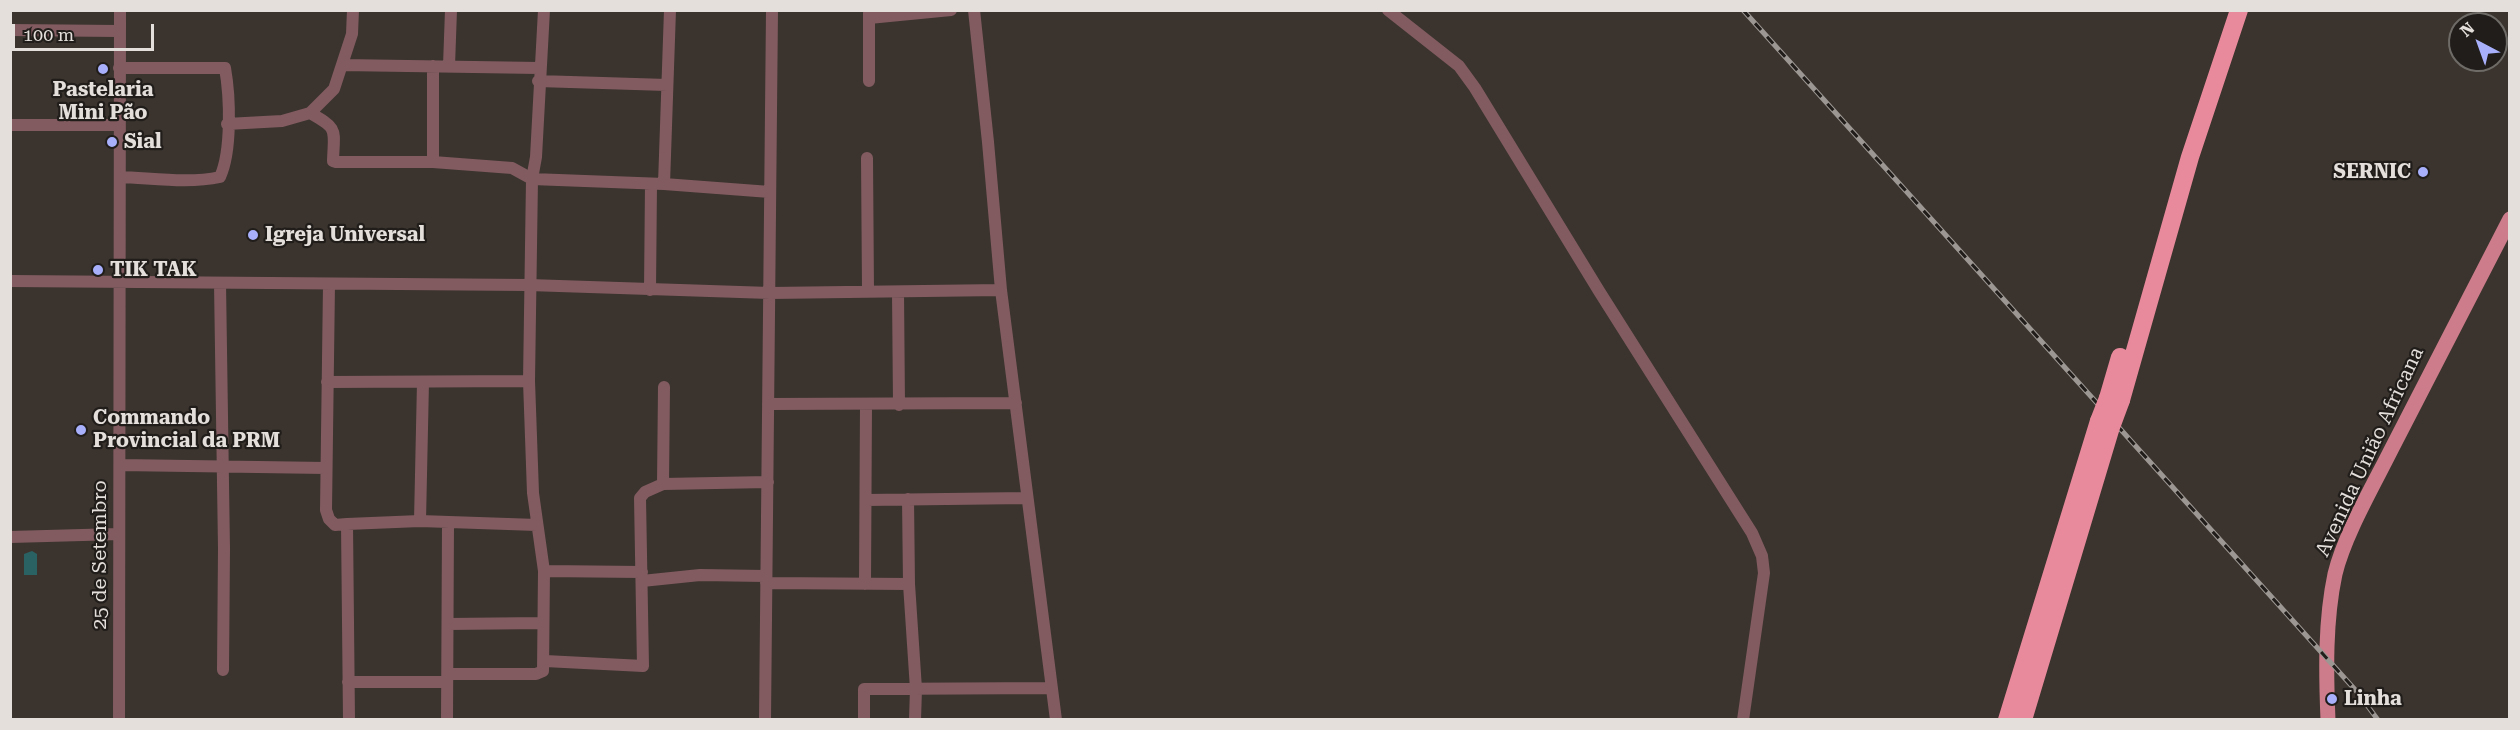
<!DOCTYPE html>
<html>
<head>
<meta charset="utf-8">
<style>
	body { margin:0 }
	#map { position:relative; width:2520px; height:730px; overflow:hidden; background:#3b342e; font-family:"Roboto Serif",serif }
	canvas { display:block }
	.frame { position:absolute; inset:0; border:12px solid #e4dfdb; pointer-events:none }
	.north { position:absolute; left:2448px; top:12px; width:60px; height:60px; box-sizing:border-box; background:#201d1a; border:2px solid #6e6b67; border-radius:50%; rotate:319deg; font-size:16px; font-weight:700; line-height:24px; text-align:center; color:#e4dfdb }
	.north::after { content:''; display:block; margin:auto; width:21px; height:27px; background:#a8b0fc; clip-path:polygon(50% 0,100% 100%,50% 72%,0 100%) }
	.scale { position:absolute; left:12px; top:24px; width:142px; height:27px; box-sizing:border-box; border:3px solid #e4dfdb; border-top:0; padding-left:8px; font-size:18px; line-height:21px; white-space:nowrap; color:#e4dfdb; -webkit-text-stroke:4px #201d1a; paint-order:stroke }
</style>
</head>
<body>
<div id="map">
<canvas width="2520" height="730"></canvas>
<div class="frame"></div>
<div class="north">N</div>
<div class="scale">100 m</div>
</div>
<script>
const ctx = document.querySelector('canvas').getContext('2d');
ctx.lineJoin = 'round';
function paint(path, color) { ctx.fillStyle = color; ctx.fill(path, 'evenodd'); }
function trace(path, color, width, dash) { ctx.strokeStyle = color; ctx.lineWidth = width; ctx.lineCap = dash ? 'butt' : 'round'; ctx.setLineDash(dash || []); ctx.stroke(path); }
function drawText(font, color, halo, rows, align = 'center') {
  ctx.font = font + ' "Roboto Serif",serif'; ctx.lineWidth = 4.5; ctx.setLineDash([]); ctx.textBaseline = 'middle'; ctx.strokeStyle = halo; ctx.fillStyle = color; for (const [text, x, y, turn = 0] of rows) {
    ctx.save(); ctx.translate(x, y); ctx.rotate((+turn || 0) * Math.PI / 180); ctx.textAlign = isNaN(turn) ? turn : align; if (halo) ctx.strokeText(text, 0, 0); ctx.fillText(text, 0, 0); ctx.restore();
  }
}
paint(new Path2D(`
	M32,551L37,554V575H24V554Z`), '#2a6264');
trace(new Path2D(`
	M353,10L352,34L334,89L310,113C339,129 334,129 333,161L336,162H433L512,168L532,179L664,184L770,192
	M974,10L988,142L1001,290L1056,720
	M1388,10L1459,66L1475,88L1599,291L1752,533L1762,556L1764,573L1743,720
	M869,18L951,10
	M10,30L119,31
	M342,65L539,68
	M449,66L451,10
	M119,68H225C230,96 232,151 220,177C188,184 152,178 120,177
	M538,81L667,85
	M869,81V13
	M227,124L282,121L310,113
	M10,125H119
	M867,158L868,291
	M433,162V66
	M664,184L670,10
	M10,281L529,285L770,293L1001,290
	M220,283L224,549L223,670
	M329,284L326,510L329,519L335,525L347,524L349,720
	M650,290L651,184
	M898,292L899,405
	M327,382L529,381
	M768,404L1016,403
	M120,465L326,468
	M663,484L664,387
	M908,499L909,584L916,689L915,720
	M866,500L1027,498
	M420,521L423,382
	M347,524L420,521L537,525
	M10,537L119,534
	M544,571L642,572
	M642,581L700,575L765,576
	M766,583L909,584
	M865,584L866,405
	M448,624L543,623
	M545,661L643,666L640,498L645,492L663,484L768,482
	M448,674H536L543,671L544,571L533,493L529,381L532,179L536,157L544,10
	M348,682H447
	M119,720L120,10
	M447,720L448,524
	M765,720L772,10
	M864,720V689L1052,688`), '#825b61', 12);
trace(new Path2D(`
	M2328,720C2326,672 2325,621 2335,574C2344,536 2373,486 2391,450C2430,373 2470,296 2510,219`), '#cc7c8b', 15);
trace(new Path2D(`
	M2108,398L2120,357
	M2121,400L2190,157L2239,10
	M2007,720L2099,421
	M2023,720L2111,427`), '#e9899c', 18);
const rail = new Path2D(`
	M1743,10L2358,693L2378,720`);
trace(rail, '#9d9793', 5);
trace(rail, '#201d1a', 3, [9]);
trace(new Path2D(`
	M2099,421L2108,398
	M2111,427L2121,400`), '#e9899c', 18);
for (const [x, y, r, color] of [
	[103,69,6,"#a8b0fc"],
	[112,142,6,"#a8b0fc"],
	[2423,172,6,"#a8b0fc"],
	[253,235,6,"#a8b0fc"],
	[98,270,6,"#a8b0fc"],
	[81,430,6,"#a8b0fc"],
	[2332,699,6,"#a8b0fc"]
]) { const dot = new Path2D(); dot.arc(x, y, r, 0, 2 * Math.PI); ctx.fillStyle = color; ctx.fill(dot); trace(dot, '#201d1a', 2); }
drawText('bold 20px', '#e4dfdb', '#201d1a', [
	["Pastelaria",103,90,"center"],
	["Mini Pão",103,113,"center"],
	["Sial",124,142],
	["SERNIC",2411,172,"right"],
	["Igreja Universal",265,235],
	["TIK TAK",110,270],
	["Commando",93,418],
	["Provincial da PRM",93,441],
	["Linha",2344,699]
], 'left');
drawText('20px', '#e4dfdb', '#201d1a', [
	["Avenida União Africana",2370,452,-65],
	["25 de Setembro",100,555,-90]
]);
</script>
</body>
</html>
